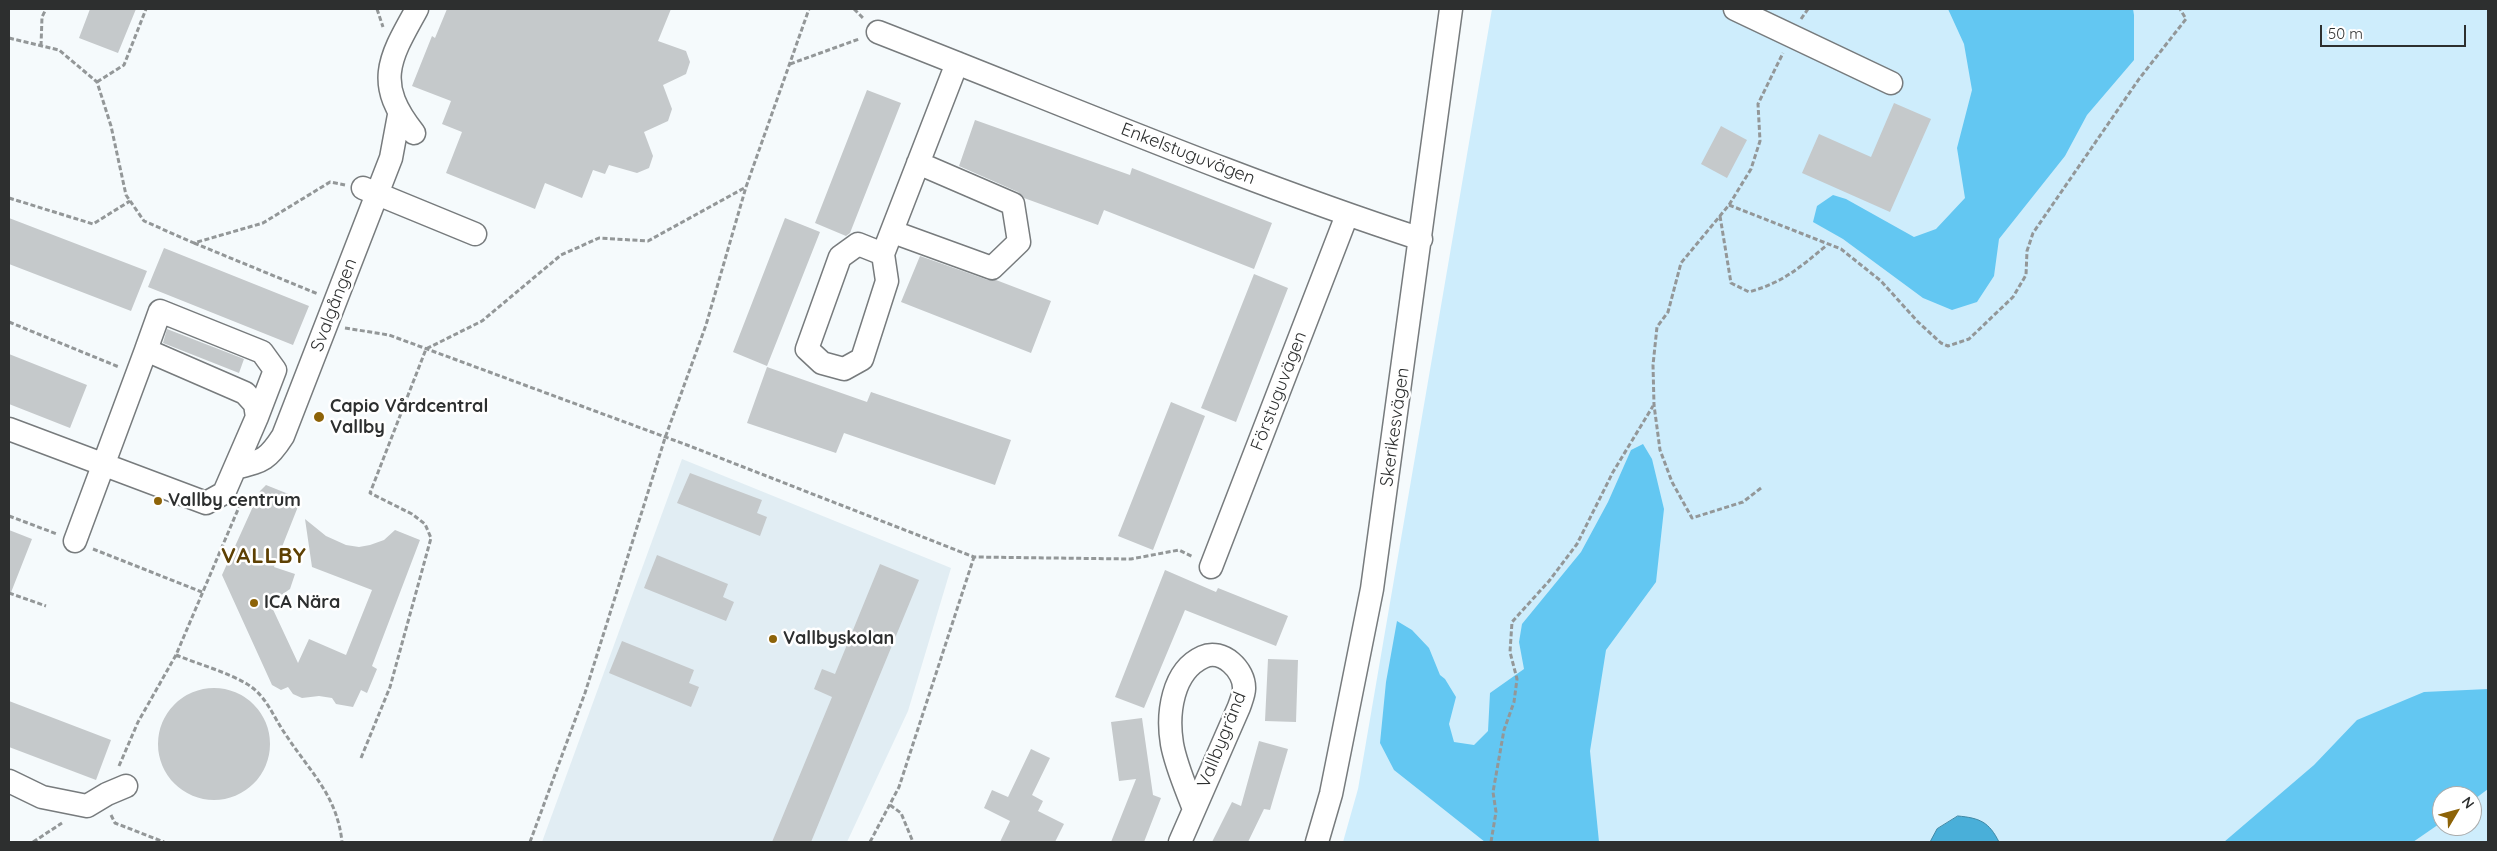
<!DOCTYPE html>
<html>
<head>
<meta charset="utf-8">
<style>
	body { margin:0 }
	#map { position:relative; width:2497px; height:851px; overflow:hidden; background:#f5fafc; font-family:Quicksand,sans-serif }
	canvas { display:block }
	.frame { position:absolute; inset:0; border:10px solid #2d2f2f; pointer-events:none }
	.north { position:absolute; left:2432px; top:786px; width:50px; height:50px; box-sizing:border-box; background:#fff; border:1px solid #abacac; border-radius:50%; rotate:53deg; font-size:14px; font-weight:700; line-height:20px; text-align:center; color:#2d2f2f }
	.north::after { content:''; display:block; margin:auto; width:18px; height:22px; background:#8d6308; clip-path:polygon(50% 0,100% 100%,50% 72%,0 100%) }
	.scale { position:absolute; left:2320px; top:25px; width:146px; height:22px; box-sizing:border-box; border:2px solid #2d2f2f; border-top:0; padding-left:6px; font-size:15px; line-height:18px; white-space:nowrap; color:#2d2f2f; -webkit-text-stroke:4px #fff; paint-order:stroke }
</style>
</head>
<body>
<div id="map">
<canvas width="2497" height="851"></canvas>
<div class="frame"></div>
<div class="north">N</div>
<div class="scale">50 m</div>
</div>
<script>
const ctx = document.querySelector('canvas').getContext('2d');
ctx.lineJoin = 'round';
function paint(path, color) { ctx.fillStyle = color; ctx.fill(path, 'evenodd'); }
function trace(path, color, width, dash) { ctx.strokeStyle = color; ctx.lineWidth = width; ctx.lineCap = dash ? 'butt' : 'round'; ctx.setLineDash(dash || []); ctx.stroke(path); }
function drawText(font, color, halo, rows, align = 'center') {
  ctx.font = font + ' Quicksand,sans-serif'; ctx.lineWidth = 5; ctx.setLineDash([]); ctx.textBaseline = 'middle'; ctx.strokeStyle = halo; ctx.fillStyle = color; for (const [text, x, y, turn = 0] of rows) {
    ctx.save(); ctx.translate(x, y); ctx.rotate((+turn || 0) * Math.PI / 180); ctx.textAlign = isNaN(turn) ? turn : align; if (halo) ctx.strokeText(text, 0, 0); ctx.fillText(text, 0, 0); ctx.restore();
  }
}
paint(new Path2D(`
	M682,459L951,568L908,711L847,842H542Z`), '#e1edf3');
paint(new Path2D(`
	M1492,9H2488V842H1343L1358,789ZM2442,796H2472V826H2442Z`), '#ceedfc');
paint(new Path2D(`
	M1948,9H2133L2134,15V60L2087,115L2065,156L1999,239L1994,276L1977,302L1952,310L1923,298L1843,239L1813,222L1817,206L1833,195L1846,199L1914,237L1936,229L1965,198L1957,148L1972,90L1964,44Z
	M1643,444L1652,459L1664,509L1656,582L1606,650L1590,751L1599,842H1485L1394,770L1380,743L1386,682L1397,621L1412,630L1429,648L1440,675L1445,679L1456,697L1449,724L1454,742L1474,745L1488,731L1490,693L1524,669L1519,642L1522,624L1581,552L1608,502L1631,450Z
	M2488,689V789L2472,801V796H2442V822L2413,842H2224L2314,765L2357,720L2424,692Z`), '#63c7f2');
const water = new Path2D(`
	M1958,816C1980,818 1989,822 1999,842H1930L1937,829Z`);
paint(water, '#49afd9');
trace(water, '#4189a6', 1);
paint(new Path2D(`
	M90,9H136L118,53L79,38Z
	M447,9H671L658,41L686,51L690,62L686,74L663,85L672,109L668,121L644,132L653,156L649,168L637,173L609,165L605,174L593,170L582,198L545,183L535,209L446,173L462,132L442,124L451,101L412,86L432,36L435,38Z
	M867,90L901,103L850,233L846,236L815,223Z
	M1894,103L1931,119L1890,212L1802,173L1819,134L1871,157Z
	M975,120L1130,175L1132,168L1272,223L1254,269L1104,210L1098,225L1024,198L1018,192L959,166Z
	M1721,126L1747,140L1727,178L1701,164Z
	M9,218L147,271L131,311L9,264Z
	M785,218L820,232L767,366L733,352Z
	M164,248L309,306L293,345L148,287Z
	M920,256L988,280H996L1051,301L1031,353L901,302Z
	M1254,274L1288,288L1236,422L1201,408Z
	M167,329L244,359L239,373L163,343Z
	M9,354L87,385L70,428L9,404Z
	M767,367L867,402L871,392L1011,440L995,485L844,433L836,453L747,423Z
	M1171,402L1205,416L1153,550L1118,536Z
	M690,473L762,500L757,513L767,517L760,536L677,503Z
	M266,485L301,499L274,567L295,574L290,589L270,603L298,663L309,639L346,655L372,590L312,567L305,519L326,536L346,545L359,547L370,545L384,540L395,530L420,540L372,666L377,669L367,693L361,690L353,707L336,704L332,698L319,696L302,698L293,694L288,687L281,690L272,685L222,575L260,491Z
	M9,530L32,539L10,595H9Z
	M657,555L728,584L723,597L734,602L726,621L644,588Z
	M880,564L919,580L811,842H772L832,697L814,689L822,669L835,674Z
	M1165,570L1216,592L1218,588L1288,616L1276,646L1185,610L1144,708L1115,697Z
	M622,641L694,670L689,683L699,687L691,707L609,673Z
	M1268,659L1298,660L1296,722L1265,721Z
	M158 744a56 56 0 1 1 112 0a56 56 0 1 1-112 0Z
	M9,701L111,740L96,780L9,747Z
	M1142,718L1153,795L1161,798L1144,842H1111L1136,779L1119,781L1111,722Z
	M1259,741L1288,749L1270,810L1264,809L1248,842H1212L1232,802L1241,806Z
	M1031,749L1050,758L1032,795L1043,801L1038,811L1064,824L1055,842H1000L1010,821L984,808L992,790L1008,797Z`), '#c5c9cb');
const minor = new Path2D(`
	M1735,9L1891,83
	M878,32C1058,102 1237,179 1421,239
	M414,133C374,83 389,59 417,9
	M363,188L475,234
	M893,232L992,268L1019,242L1013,204L918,163
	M883,254L858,244L840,257L807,349L822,363L844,369L862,359L887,281L883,254L957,63
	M9,429L206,503L224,493L257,417L275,370L262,352L160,311L146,350
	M235,468C262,461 267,461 283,436L391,158L399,115
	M75,541L146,350L245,393L255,404L257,417
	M1211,567L1347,215
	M9,781L42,797L87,806L107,794L126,786
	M1180,842L1239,707C1241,701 1244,694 1244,689C1245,670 1222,648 1203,657C1172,671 1167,714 1172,744C1176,766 1186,788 1194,809
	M1317,842L1331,794L1372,589L1451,9`);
trace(minor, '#777b7d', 25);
trace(new Path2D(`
	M377,9L383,27
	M854,9L864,19
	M1801,19L1808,9
	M9,38L59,50L97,82L111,126L126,195L144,221L194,243L263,223L330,182L345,185
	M41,46L42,17L46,9
	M790,64L859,39
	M97,82L124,65L146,9
	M9,198L93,224L130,201
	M1729,205L1841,249L1881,281L1918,322L1941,343L1948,346L1969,339L2013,297L2026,275L2027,251L2033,233L2139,79L2186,19L2180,9
	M1720,216L1731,283L1749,292C1784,282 1799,268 1827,245
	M194,243L318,294
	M9,322L119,367
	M345,328L389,335L687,445L974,557L1131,559L1179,550L1193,557
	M1761,488L1743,502L1692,518L1672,482L1660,450L1654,405L1653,365L1657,327L1668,312L1681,263L1729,205L1751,169L1760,141L1758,104L1783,53
	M9,516L57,534
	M93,549L202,592
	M9,593L46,606
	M176,655C198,664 227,672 247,684C267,696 273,717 286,735C310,772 337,795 342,842
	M361,758L390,687L431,538L425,524L412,514L370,493L426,349L482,321L561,255L599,238L648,241L746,187
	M119,766L138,722L176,655L239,507
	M890,805L901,813L913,842
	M111,815L115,823L164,842
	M33,842L62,823
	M530,842L585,693L665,438L706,325L746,187L809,9
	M870,842L899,787L974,557
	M1491,842L1496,812L1493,792L1504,730L1514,702L1517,679L1510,652L1512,622L1549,581L1577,544L1613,472L1653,406`), '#939798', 3, [5, 2.5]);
trace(minor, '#fff', 22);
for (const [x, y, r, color] of [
	[319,417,6,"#8d6308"],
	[158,501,5,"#8d6308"],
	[254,603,5,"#8d6308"],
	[773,639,5,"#8d6308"]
]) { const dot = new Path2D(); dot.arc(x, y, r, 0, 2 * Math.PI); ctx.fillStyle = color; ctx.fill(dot); trace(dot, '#fff', 2); }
drawText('18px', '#2d2f2f', '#fff', [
	["Enkelstuguvägen",1188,154,21],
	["Svalgången",334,305,-69],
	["Förstuguvägen",1279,391,-69],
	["Skerikesvägen",1395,427,-82],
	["Vallbygränd",1222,740,-68]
]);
drawText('bold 18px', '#2d2f2f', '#fff', [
	["Capio Vårdcentral",330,407],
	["Vallby",330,428],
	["Vallby centrum",168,501],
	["ICA Nära",264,603],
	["Vallbyskolan",783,639]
], 'left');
ctx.letterSpacing = '1px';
drawText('bold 22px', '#5d4003', '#fff', [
	["VALLBY",264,556]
]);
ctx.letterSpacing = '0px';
</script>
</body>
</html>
